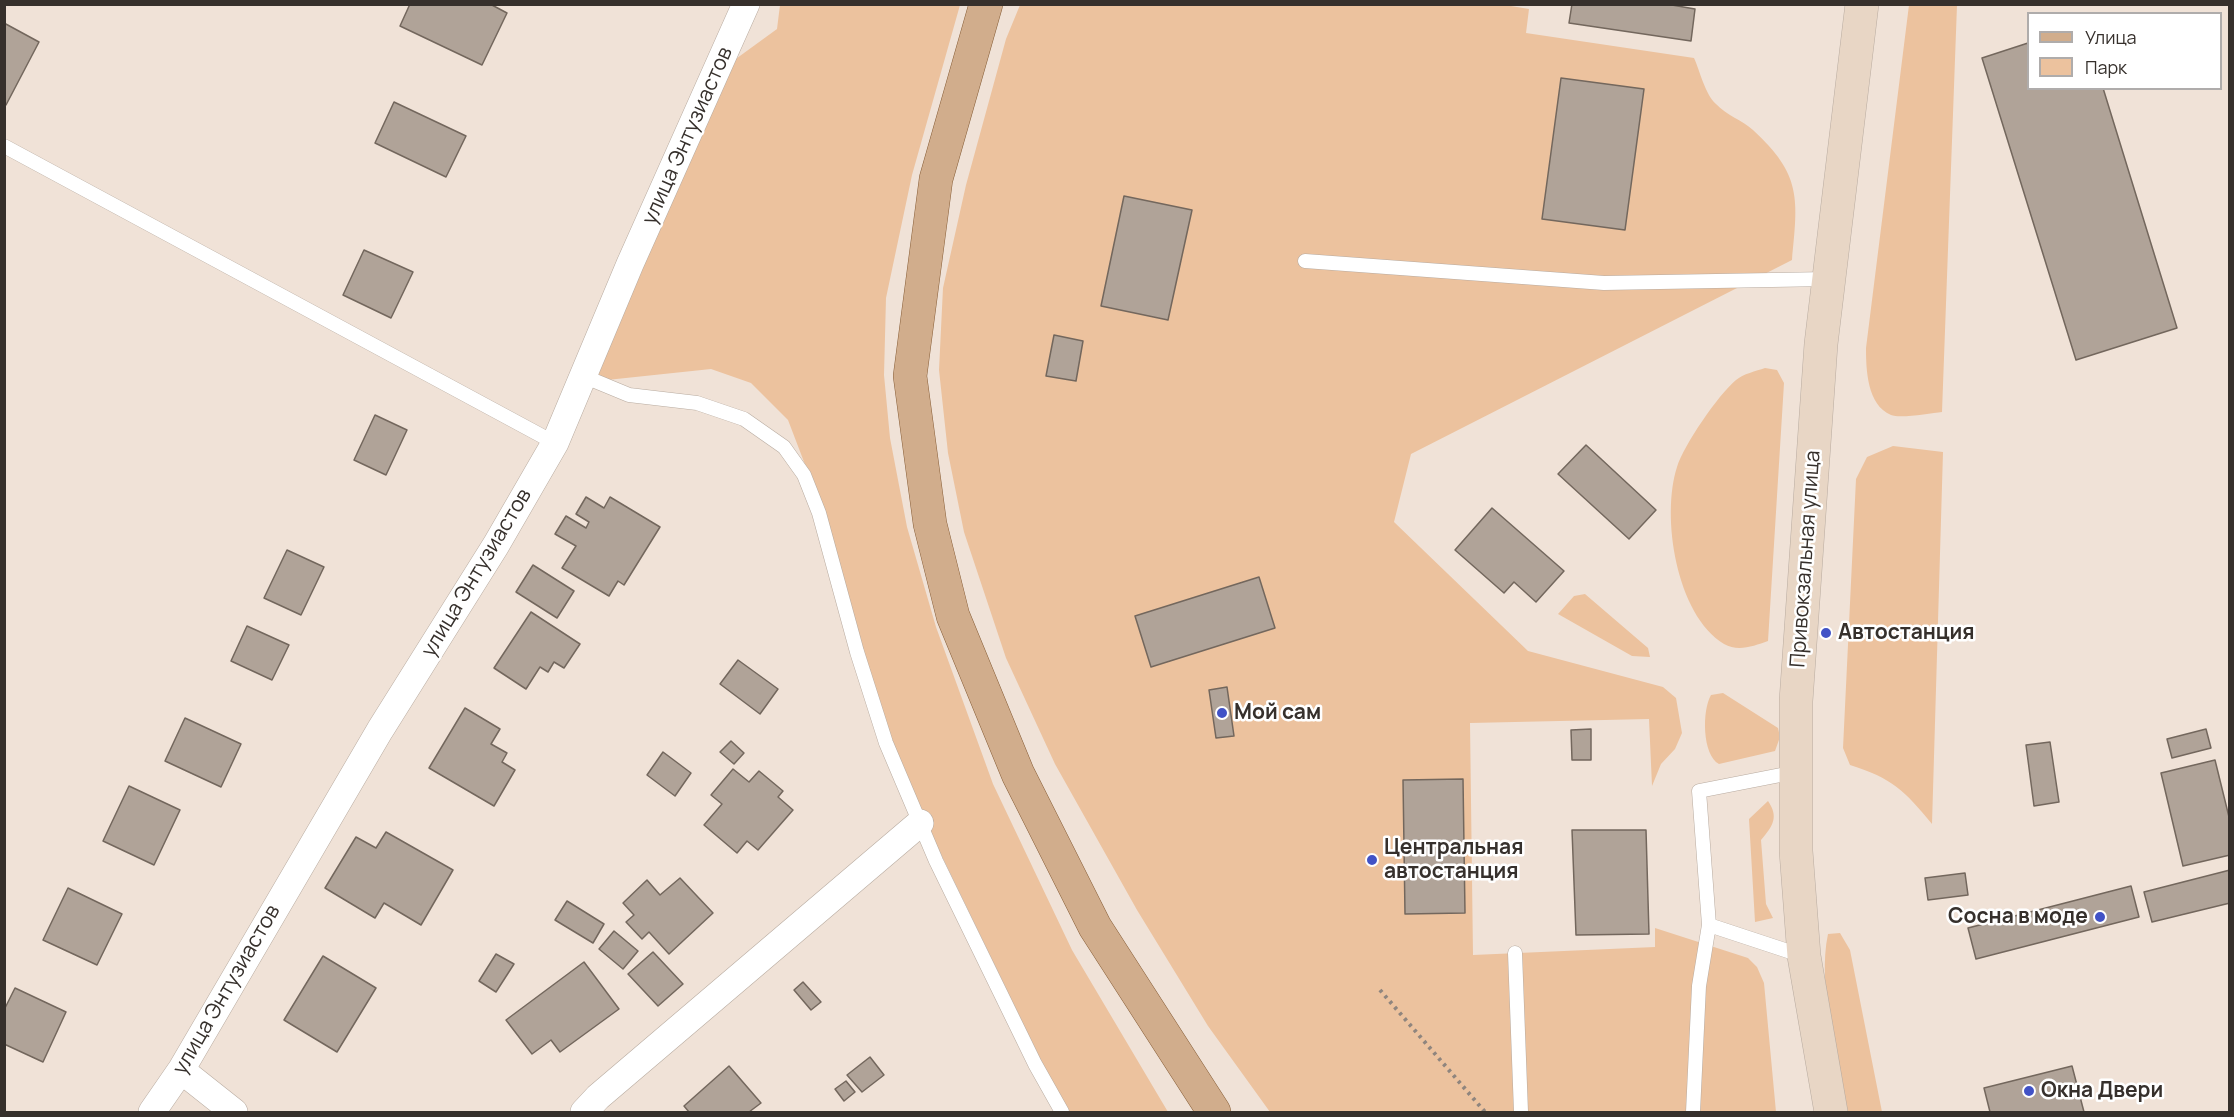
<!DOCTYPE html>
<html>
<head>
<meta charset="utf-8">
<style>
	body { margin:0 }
	#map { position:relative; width:2234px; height:1117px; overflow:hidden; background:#f0e2d7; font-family:Manrope,sans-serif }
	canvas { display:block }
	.frame { position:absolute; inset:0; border:6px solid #36302c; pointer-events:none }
	.legend { position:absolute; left:2027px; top:12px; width:195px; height:78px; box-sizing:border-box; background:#fff; border:2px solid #afacab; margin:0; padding:8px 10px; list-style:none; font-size:18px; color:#36302c }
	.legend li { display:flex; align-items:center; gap:12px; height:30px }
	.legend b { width:30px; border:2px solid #afacab }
</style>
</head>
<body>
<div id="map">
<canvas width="2234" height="1117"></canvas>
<div class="frame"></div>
<ul class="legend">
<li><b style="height:8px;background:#d1ad8c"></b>Улица</li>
<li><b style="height:16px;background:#ecc29e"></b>Парк</li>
</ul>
</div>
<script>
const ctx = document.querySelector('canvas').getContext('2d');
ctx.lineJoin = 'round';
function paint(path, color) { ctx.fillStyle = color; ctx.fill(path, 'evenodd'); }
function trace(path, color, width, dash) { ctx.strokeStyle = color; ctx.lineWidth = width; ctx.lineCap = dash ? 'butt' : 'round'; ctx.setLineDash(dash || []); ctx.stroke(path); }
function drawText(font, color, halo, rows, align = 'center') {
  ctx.font = font + ' Manrope,sans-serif'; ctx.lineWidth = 5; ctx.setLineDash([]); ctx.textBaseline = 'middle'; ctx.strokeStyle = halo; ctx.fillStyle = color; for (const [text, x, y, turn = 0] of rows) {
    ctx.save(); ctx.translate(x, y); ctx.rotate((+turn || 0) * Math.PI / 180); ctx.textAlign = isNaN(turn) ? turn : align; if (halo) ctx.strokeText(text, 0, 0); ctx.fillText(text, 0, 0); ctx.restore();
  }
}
paint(new Path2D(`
	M1499,4L1529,9L1526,33L1694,58C1700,71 1705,94 1716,104C1726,115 1742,120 1753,130C1802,175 1798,199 1792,260L1411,454L1394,522L1528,651L1663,687L1676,698L1682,733L1675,749L1661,764L1652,786L1649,719L1470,723L1473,955L1655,947V928L1748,958L1757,967L1764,983L1776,1112H1270L1208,1026L1137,910L1055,764L1006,658L964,532L948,453L939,370L943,288L966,185L1006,39L1020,5Z
	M780,5H960L912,175L886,298L884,375L890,438L907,527L936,627L993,784L1072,950L1168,1112H1066L888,745L814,488L788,420L751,383L711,369L569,384L733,61L777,29Z
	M1909,5H1957L1942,412C1931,413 1900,419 1891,415C1867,405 1866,369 1866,348Z
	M1765,368L1777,370L1784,383L1768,641C1754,646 1738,652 1724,644C1676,615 1661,516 1677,467C1684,445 1718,395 1736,380C1743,374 1756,371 1765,368Z
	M1893,446L1943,452L1932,824C1905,791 1892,778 1850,765L1843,748L1856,479L1867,457Z
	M1585,594L1648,648L1650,657L1632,656L1558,614L1574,596Z
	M1723,693L1778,728L1780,737L1775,751L1719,764C1702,755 1702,710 1711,695Z
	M1768,801C1779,817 1773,826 1761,840L1766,904L1773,918L1755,922L1749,819Z
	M1840,933L1850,950L1882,1112H1847C1837,1060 1817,985 1828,934Z`), '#ecc29e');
const building = new Path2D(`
	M410,4H490L507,13L482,65L400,26Z
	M1572,4H1666L1695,9L1691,41L1569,23Z
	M4,23L39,42L6,105L4,104Z
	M2028,43V88H2103L2177,328L2076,360L1982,58Z
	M1561,78L1644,89L1625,230L1542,219Z
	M394,102L466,136L446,177L375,143Z
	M1124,196L1192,210L1168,320L1101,306Z
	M364,250L413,272L391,318L343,295Z
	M1054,335L1083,341L1076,381L1046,376Z
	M375,415L407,430L386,475L354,460Z
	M1586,445L1656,510L1629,539L1558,474Z
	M586,497L604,508L610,497L660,527L624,585L618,581L609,596L562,568L576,546L555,534L566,516L586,528L589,522L576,514Z
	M1492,508L1564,571L1536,602L1514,582L1504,593L1455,550Z
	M287,550L324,567L301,615L264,598Z
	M533,565L574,591L557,618L516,592Z
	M1259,577L1275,628L1151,667L1135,616Z
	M531,612L580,644L564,668L554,662L548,672L540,667L526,689L494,668Z
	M247,626L289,645L272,680L231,661Z
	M738,660L778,689L760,714L720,684Z
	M1227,687L1234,736L1216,738L1209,690Z
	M465,708L500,729L491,744L507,753L502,762L515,770L494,806L429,768Z
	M185,718L241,744L221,787L165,761Z
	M1591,729V760H1572L1571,730Z
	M2206,729L2211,748L2172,758L2167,739Z
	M731,741L744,753L734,764L720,752Z
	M2050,742L2059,802L2034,806L2026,745Z
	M663,752L691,773L675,796L647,775Z
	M2215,760L2230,821V855L2183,866L2161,773Z
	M733,769L749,782L759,771L783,791L778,797L793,810L758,850L747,841L737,853L704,825L722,804L711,795Z
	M1463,779L1465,913L1405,914L1403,780Z
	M129,786L180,810L154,865L103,841Z
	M1572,830H1646L1649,934L1576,935Z
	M386,832L453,870L421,925L384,903L375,918L325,888L356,837L376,848Z
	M2230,870V903L2152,922L2144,892Z
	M1965,873L1968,895L1928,900L1925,878Z
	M680,878L713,913L669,954L649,932L642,939L626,922L634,915L623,903L647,880L660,895Z
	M2131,886L2139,917L1976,959L1968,928Z
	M68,888L122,914L97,965L43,940Z
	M567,901L604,924L593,943L555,920Z
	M614,931L638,951L623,969L599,949Z
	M653,952L683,984L658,1006L628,974Z
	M496,954L514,964L496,992L479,981Z
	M323,956L376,988L337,1052L284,1020Z
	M584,962L619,1009L560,1052L551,1040L532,1054L506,1020Z
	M803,982L821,1002L811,1010L794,990Z
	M15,988L66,1012L43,1062L4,1044V1010Z
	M870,1057L884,1075L862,1092L847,1075Z
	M729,1066L761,1103L749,1112H689L684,1106Z
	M2072,1066L2084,1112H1990L1984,1088Z
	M846,1081L855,1092L844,1101L835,1089Z`);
paint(building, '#b0a398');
trace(building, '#73675d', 1.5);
const lane = new Path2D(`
	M4,146L555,443
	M1305,261L1604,283L1828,279
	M583,376L629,395L697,403L744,419L784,447L804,475L819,513L857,652L886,743L936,861L1035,1064L1062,1112
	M1796,772L1699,791L1709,925L1803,956
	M1515,953L1521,1112
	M1693,1112L1699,986L1709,925`);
const street = new Path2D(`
	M181,1070L234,1112
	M152,1112L181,1070L380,730L496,545L555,443L630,264L746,4
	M584,1112L598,1097L920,823`);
const secondary = new Path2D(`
	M1831,1112L1804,956L1796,851V701L1821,344L1862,4`);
const primary = new Path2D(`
	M986,4L936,179L910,376L930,524L953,616L1018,774L1095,927L1214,1112`);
trace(lane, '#b8aba0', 15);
trace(street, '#b8aba0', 28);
trace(secondary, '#b8aba0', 34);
trace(primary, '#875e38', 34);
trace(new Path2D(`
	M1380,990L1485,1112`), '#8f857e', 4, [3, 4.5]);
trace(lane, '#fff', 14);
trace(street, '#fff', 27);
trace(secondary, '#e8d6c5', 33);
trace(primary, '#d1ad8c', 33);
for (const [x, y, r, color] of [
	[1826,633,6,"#4152c6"],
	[1222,713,6,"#4152c6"],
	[1372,860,6,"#4152c6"],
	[2100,917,6,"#4152c6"],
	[2029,1091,6,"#4152c6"]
]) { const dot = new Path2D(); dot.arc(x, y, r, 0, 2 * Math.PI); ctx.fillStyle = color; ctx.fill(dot); trace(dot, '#fff', 2); }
drawText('21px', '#36302c', '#fff', [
	["улица Энтузиастов",688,136,-66],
	["Привокзальная улица",1806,559,-86],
	["улица Энтузиастов",477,573,-59],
	["улица Энтузиастов",227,990,-60]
]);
drawText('bold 21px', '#36302c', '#fff', [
	["Автостанция",1838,633],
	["Мой сам",1234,713],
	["Центральная",1384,848],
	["автостанция",1384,872],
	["Сосна в моде",2088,917,"right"],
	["Окна Двери",2041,1091]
], 'left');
</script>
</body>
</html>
